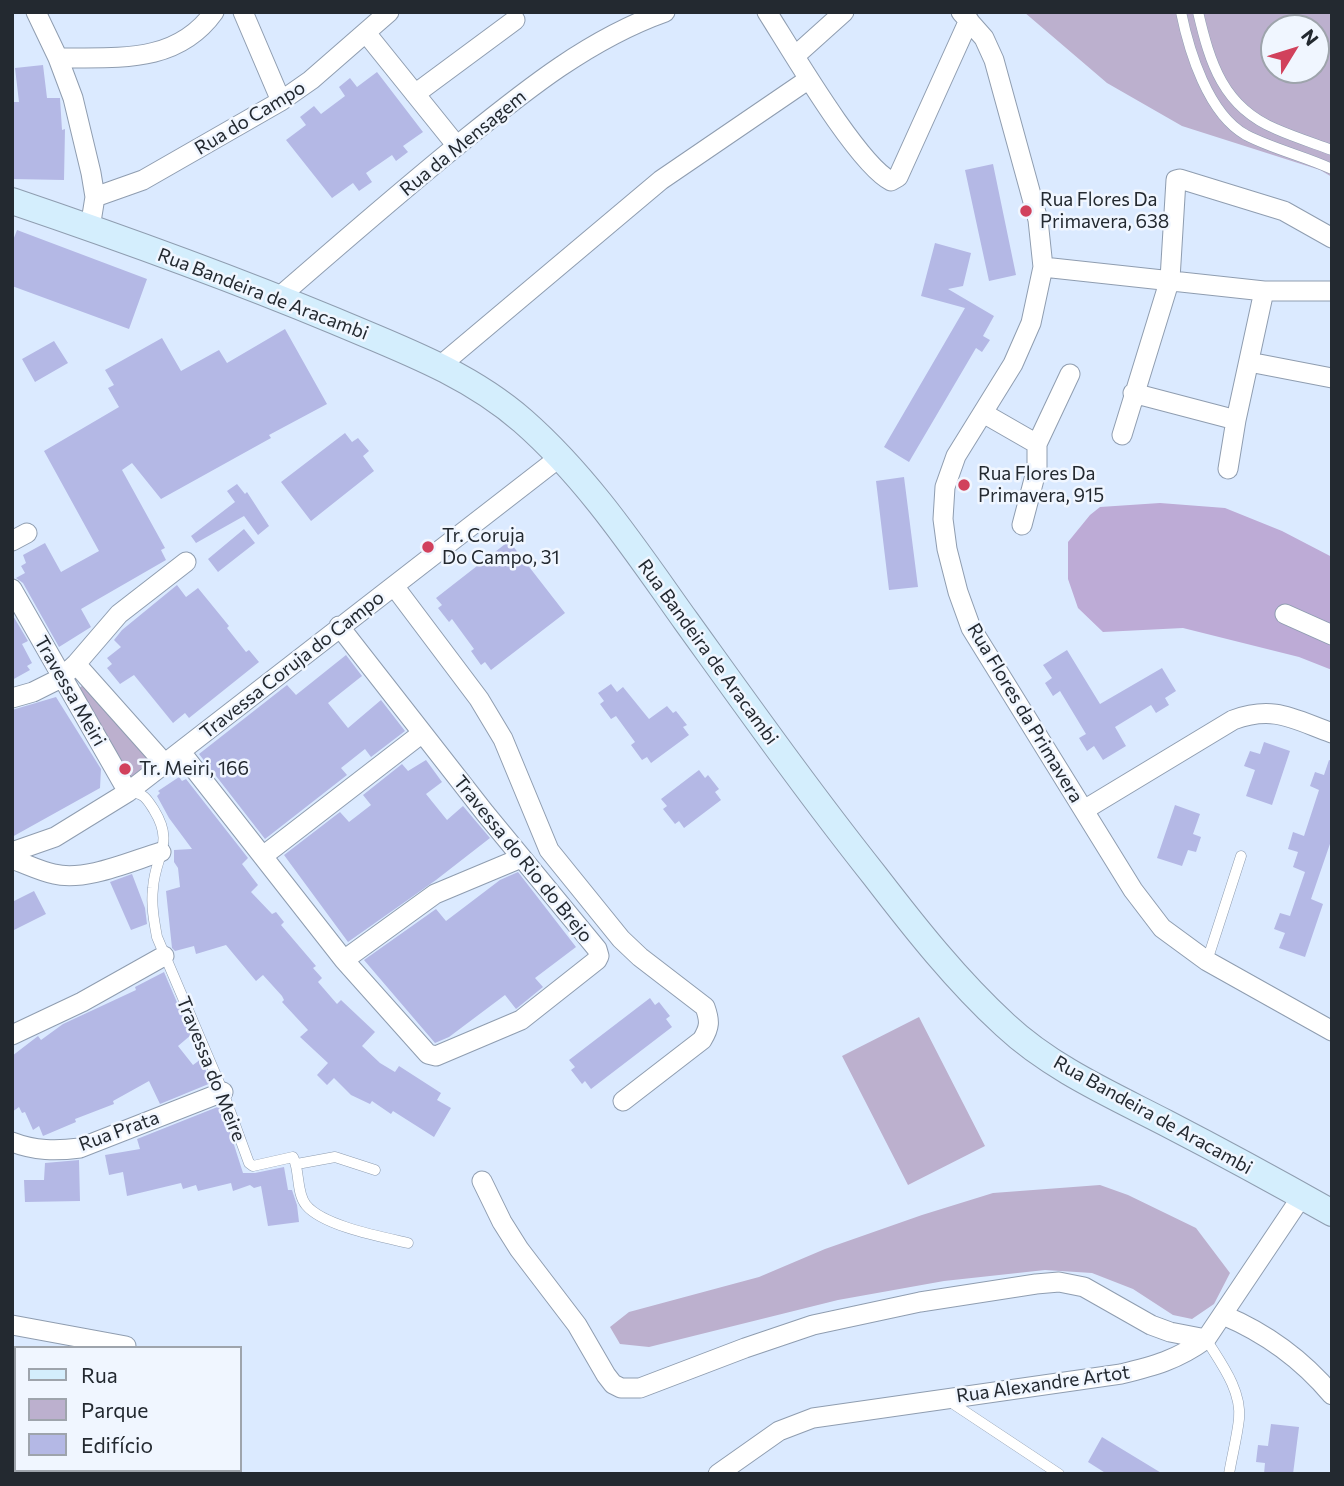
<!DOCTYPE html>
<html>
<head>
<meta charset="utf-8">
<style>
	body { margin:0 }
	#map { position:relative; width:1344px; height:1486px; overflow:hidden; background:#dbeaff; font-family:Commissioner,sans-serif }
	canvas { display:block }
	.frame { position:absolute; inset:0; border:14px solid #232930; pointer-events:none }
	.legend { position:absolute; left:14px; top:1346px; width:228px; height:126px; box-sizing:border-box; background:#f0f6ff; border:2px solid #9ea4ac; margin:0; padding:9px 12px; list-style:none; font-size:21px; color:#232930 }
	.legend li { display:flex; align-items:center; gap:14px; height:35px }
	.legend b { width:35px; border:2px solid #9ea4ac }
	.north { position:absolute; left:1260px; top:14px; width:70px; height:70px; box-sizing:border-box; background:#f0f6ff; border:2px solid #9ea4ac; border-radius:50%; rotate:52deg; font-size:19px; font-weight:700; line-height:28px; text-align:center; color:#232930 }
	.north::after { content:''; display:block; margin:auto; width:24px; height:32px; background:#d1415c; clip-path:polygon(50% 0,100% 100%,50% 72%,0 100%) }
</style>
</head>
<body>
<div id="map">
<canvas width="1344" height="1486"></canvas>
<div class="frame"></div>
<ul class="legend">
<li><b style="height:9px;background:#d4eefd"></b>Rua</li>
<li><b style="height:19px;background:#bcb0ce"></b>Parque</li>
<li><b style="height:19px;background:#b4b8e5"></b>Edifício</li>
</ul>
<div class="north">N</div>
</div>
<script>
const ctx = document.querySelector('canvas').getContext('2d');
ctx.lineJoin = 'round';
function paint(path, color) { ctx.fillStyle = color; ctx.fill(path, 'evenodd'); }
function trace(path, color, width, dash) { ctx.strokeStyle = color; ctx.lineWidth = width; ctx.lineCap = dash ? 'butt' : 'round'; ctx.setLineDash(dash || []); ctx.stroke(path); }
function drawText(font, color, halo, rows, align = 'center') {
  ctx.font = font + ' Commissioner,sans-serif'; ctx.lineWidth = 5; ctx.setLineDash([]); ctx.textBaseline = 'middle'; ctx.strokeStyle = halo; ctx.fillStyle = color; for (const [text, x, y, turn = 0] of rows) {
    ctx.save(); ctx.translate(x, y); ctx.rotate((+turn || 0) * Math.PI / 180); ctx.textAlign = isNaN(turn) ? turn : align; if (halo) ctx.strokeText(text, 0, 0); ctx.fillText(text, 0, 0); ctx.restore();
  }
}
paint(new Path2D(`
	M1024,12H1332V177L1320,170L1182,126L1107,83ZM1274,28H1316V70H1274Z
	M87,683L154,762L135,777H128L72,692Z
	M919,1017L985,1146L908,1185L842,1056Z
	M1100,1185L1128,1195L1196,1228L1230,1273L1214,1304L1192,1319L1173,1315L1133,1289L1092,1273L1045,1270L944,1281L838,1300L649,1347L620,1344L610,1327L629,1312L759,1277L825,1249L922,1215L993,1193Z`), '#bcb0ce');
paint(new Path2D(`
	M1160,503L1225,508L1282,531L1332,557V670L1299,657L1183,628L1103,632L1078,608L1068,579V542L1090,515L1100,507Z`), '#bdabd6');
paint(new Path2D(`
	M43,65L47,98H60L62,130L65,129L64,180L12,179V102H19L15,68Z
	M377,72L423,132L403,146L408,152L396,161L392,155L366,173L372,182L359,191L353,183L332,198L286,140L306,125L300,117L314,106L321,114L345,96L339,87L350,78L357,87Z
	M993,164L1016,275L989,281L965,170Z
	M17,230L147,279L129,329L12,286V243Z
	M935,243L971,253L963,286L948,289L994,316L983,336L990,340L982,352L976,348L909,462L884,447L965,308L921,296Z
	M285,329L327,404L269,435L271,438L161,499L132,463L122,470L165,548L161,550L166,560L81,609L91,627L59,647L23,583L16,578L25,573L21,566L26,563L23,555L45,543L61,572L99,551L44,451L119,407L108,388L114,385L105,370L162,338L181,371L219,350L227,363Z
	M54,341L68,363L35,382L22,359Z
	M345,433L352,442L358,438L369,451L363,456L374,471L311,521L281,482Z
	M904,477L918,587L889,590L876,481Z
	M237,484L245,494L247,492L269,526L258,535L244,516L196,543L191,536L235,502L227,491Z
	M244,529L255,543L218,572L208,559Z
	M509,541L565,613L491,670L485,662L481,665L471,651L474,649L452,619L449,622L438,608L442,605L436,598Z
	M177,585L186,597L198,588L229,626L227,628L246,652L249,650L259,662L189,718L185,713L173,723L134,675L120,684L107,668L112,664L107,658L121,647L114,640L122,630Z
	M12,614L28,641L22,644L32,663L27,666L30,670L12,680Z
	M1067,650L1100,704L1162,668L1176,691L1165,698L1169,705L1156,713L1151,705L1115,727L1126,746L1103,760L1094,746L1087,751L1079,738L1086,734L1060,691L1053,696L1045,683L1052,678L1043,665Z
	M346,655L362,676L328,703L348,728L381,700L405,731L371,757L365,749L341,768L347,775L265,839L199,754L287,685L296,695Z
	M611,684L617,692L623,687L649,719L667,706L673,713L676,711L687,725L683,727L689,735L651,763L647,757L642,760L631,745L635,742L616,716L611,719L600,704L604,701L598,693Z
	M56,697L101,769L100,788L12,837V710Z
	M1264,742L1290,751L1272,805L1246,796L1255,770L1244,766L1250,751L1260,754Z
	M426,760L442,782L426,794L447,820L463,806L490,838L436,880L348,942L284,855L340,812L349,822L371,805L363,795L402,764L408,771Z
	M1329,760L1332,761V838L1311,899L1323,904L1305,957L1279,948L1285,933L1274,929L1280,913L1290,916L1305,872L1293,867L1298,852L1288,849L1293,832L1304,836L1319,790L1310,786L1315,772L1324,775Z
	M699,770L705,778L708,775L719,789L715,792L721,800L684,828L679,821L675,824L663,809L667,806L661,799Z
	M179,777L182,781L186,779L248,858L242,864L258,885L251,892L272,914L276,912L284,922L281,925L316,966L313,968L322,978L318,982L337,1004L341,1000L375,1032L362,1046L380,1063L395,1072L399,1066L441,1093L437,1100L451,1108L434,1137L393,1111L391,1114L372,1101L370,1104L351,1095L334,1078L327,1085L317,1075L328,1063L300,1037L308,1030L282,1002L284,1000L282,996L263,975L256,981L226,945L196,954L194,946L175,951L172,948L166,891L180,887L178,868L174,862V850L192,849L169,818L157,796L160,793L158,791Z
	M1175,805L1200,814L1193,834L1201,837L1196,852L1188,850L1182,866L1157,858Z
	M518,872L576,947L535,978L543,987L516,1009L505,995L449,1037L435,1043L364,960L436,909L446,921L500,880Z
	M132,874L145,908L147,924L131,930L110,882Z
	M34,891L46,914L12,931V902Z
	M164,972L191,1035L178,1046L193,1065L201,1059L211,1083L160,1104L149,1081L113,1101L114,1104L75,1119L76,1122L43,1136L39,1126L33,1130L25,1112L22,1113L19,1107L12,1112V1056L38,1036L41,1040L63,1024L136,990L135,987Z
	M650,998L655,1005L659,1002L670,1016L666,1019L672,1027L591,1089L585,1081L582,1084L571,1070L575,1067L569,1060Z
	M220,1106L224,1117L221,1118L228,1126L243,1173H255L284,1167L288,1190H292L297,1205L299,1222L268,1226L261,1186L254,1188L250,1185L233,1191L231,1183L198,1191L196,1185L183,1189L181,1183L127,1196L123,1172L109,1175L105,1155L140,1149L137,1139Z
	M79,1160L80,1201L25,1202L24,1180H44L45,1163Z
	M1271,1424L1299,1427L1293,1474H1264L1265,1463L1256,1462L1258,1445L1268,1446Z
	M1102,1437L1163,1474H1107L1088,1462Z`), '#b4b8e5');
const lane = new Path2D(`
	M1181,12C1189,51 1208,114 1246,135C1273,149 1304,156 1332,169
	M1198,12C1210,63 1223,107 1276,129C1294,137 1313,143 1332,150
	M130,792C144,793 147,799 154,810C175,844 155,855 153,888C151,905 154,921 157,937L223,1092L249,1163L253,1166L293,1157C300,1170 296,1193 306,1205C323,1226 382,1237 408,1243
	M1207,961L1241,856
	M297,1164L335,1157L375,1170
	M1206,1339C1220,1362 1242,1390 1239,1419C1237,1437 1232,1456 1229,1474
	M949,1401L1059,1474`);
const street = new Path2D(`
	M36,12L58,58L73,98L91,173L95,197L90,228
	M243,12L281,101
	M767,12C790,48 858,165 891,181L898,177L969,20
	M961,12L984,38L994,60L1038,220L1043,267L1031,323L1013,364L956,456L945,487L943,519L947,549L958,592L971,628L1133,890L1162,928L1207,961L1332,1031
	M366,33L457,146
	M795,56L844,12
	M58,58C116,57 176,65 214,12
	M415,94L515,20
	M95,197L143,180L281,101L311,80L389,12
	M1043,267L1264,291H1332
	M278,298C339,245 401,191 464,140C526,90 589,39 665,12
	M1249,362L1332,378
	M441,365L661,180L809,79
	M1133,393L1236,420
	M983,413L1037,444L1070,374
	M1122,435L1170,279L1176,180L1180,179L1284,211L1332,238
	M1228,469L1236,420L1264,291
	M1022,525L1037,468V444
	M12,541L27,533
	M394,586L479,699L503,739L549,850L621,939L640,957L705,1007C710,1021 710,1027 702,1040L623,1101
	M12,589L128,792
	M1285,614L1332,635
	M76,664L166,765
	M12,698L33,692L61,678L76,664L119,614L186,562
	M181,752L344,960L428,1054L436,1056L521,1020L597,960L599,956L597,949L485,813L339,626
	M1084,810L1233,720C1274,705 1293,719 1332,733
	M12,852L55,837L128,792L560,457
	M263,856L421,734
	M12,859C26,864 40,871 54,874C85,882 131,861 161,852
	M344,960L435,894L521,858
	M12,1035L82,1002L164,956
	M12,1142C35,1151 56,1151 80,1148L223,1092
	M482,1181L502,1222L519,1249L577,1325L606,1375L613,1384L621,1388H640L745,1348L813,1325L920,1302L1036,1284L1059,1282L1084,1287L1151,1325L1170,1332L1206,1339
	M1223,1315C1266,1333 1301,1358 1332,1395
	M12,1325L126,1346
	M718,1474L779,1431L813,1418L1121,1374C1154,1366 1177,1360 1206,1339L1302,1196`);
const secondary = new Path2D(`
	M12,201C121,238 229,277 335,321C401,349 468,373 523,421C588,478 636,551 686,621C748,707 809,793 875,876C915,928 956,980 1005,1025C1051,1068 1110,1094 1166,1123C1222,1152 1277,1182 1332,1213`);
trace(lane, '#8f9db0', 11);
trace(street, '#8f9db0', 21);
trace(secondary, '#8f9db0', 28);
trace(lane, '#fff', 10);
trace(street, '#fff', 19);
trace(secondary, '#d4eefd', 26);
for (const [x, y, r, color] of [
	[1026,211,7,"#d1415c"],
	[964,485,7,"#d1415c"],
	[428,547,7,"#d1415c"],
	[125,769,7,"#d1415c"]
]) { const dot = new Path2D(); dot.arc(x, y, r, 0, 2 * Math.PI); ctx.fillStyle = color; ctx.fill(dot); trace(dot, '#f0f6ff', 2.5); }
drawText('19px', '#232930', '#f0f6ff', [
	["Rua do Campo",250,118,-31],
	["Rua da Mensagem",463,143,-39],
	["Rua Bandeira de Aracambi",263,294,21],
	["Rua Bandeira de Aracambi",708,652,54],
	["Travessa Coruja do Campo",292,665,-38],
	["Travessa Meiri",70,691,60],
	["Rua Flores da Primavera",1025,713,59],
	["Travessa do Rio do Brejo",523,859,51],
	["Travessa do Meire",211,1069,68],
	["Rua Bandeira de Aracambi",1153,1115,29],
	["Rua Prata",119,1131,-20],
	["Rua Alexandre Artot",1043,1384,-8]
]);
drawText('19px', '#232930', '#f0f6ff', [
	["Rua Flores Da",1040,200],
	["Primavera, 638",1040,222],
	["Rua Flores Da",978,474],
	["Primavera, 915",978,496],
	["Tr. Coruja",442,536],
	["Do Campo, 31",442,558],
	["Tr. Meiri, 166",139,769]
], 'left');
</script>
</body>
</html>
